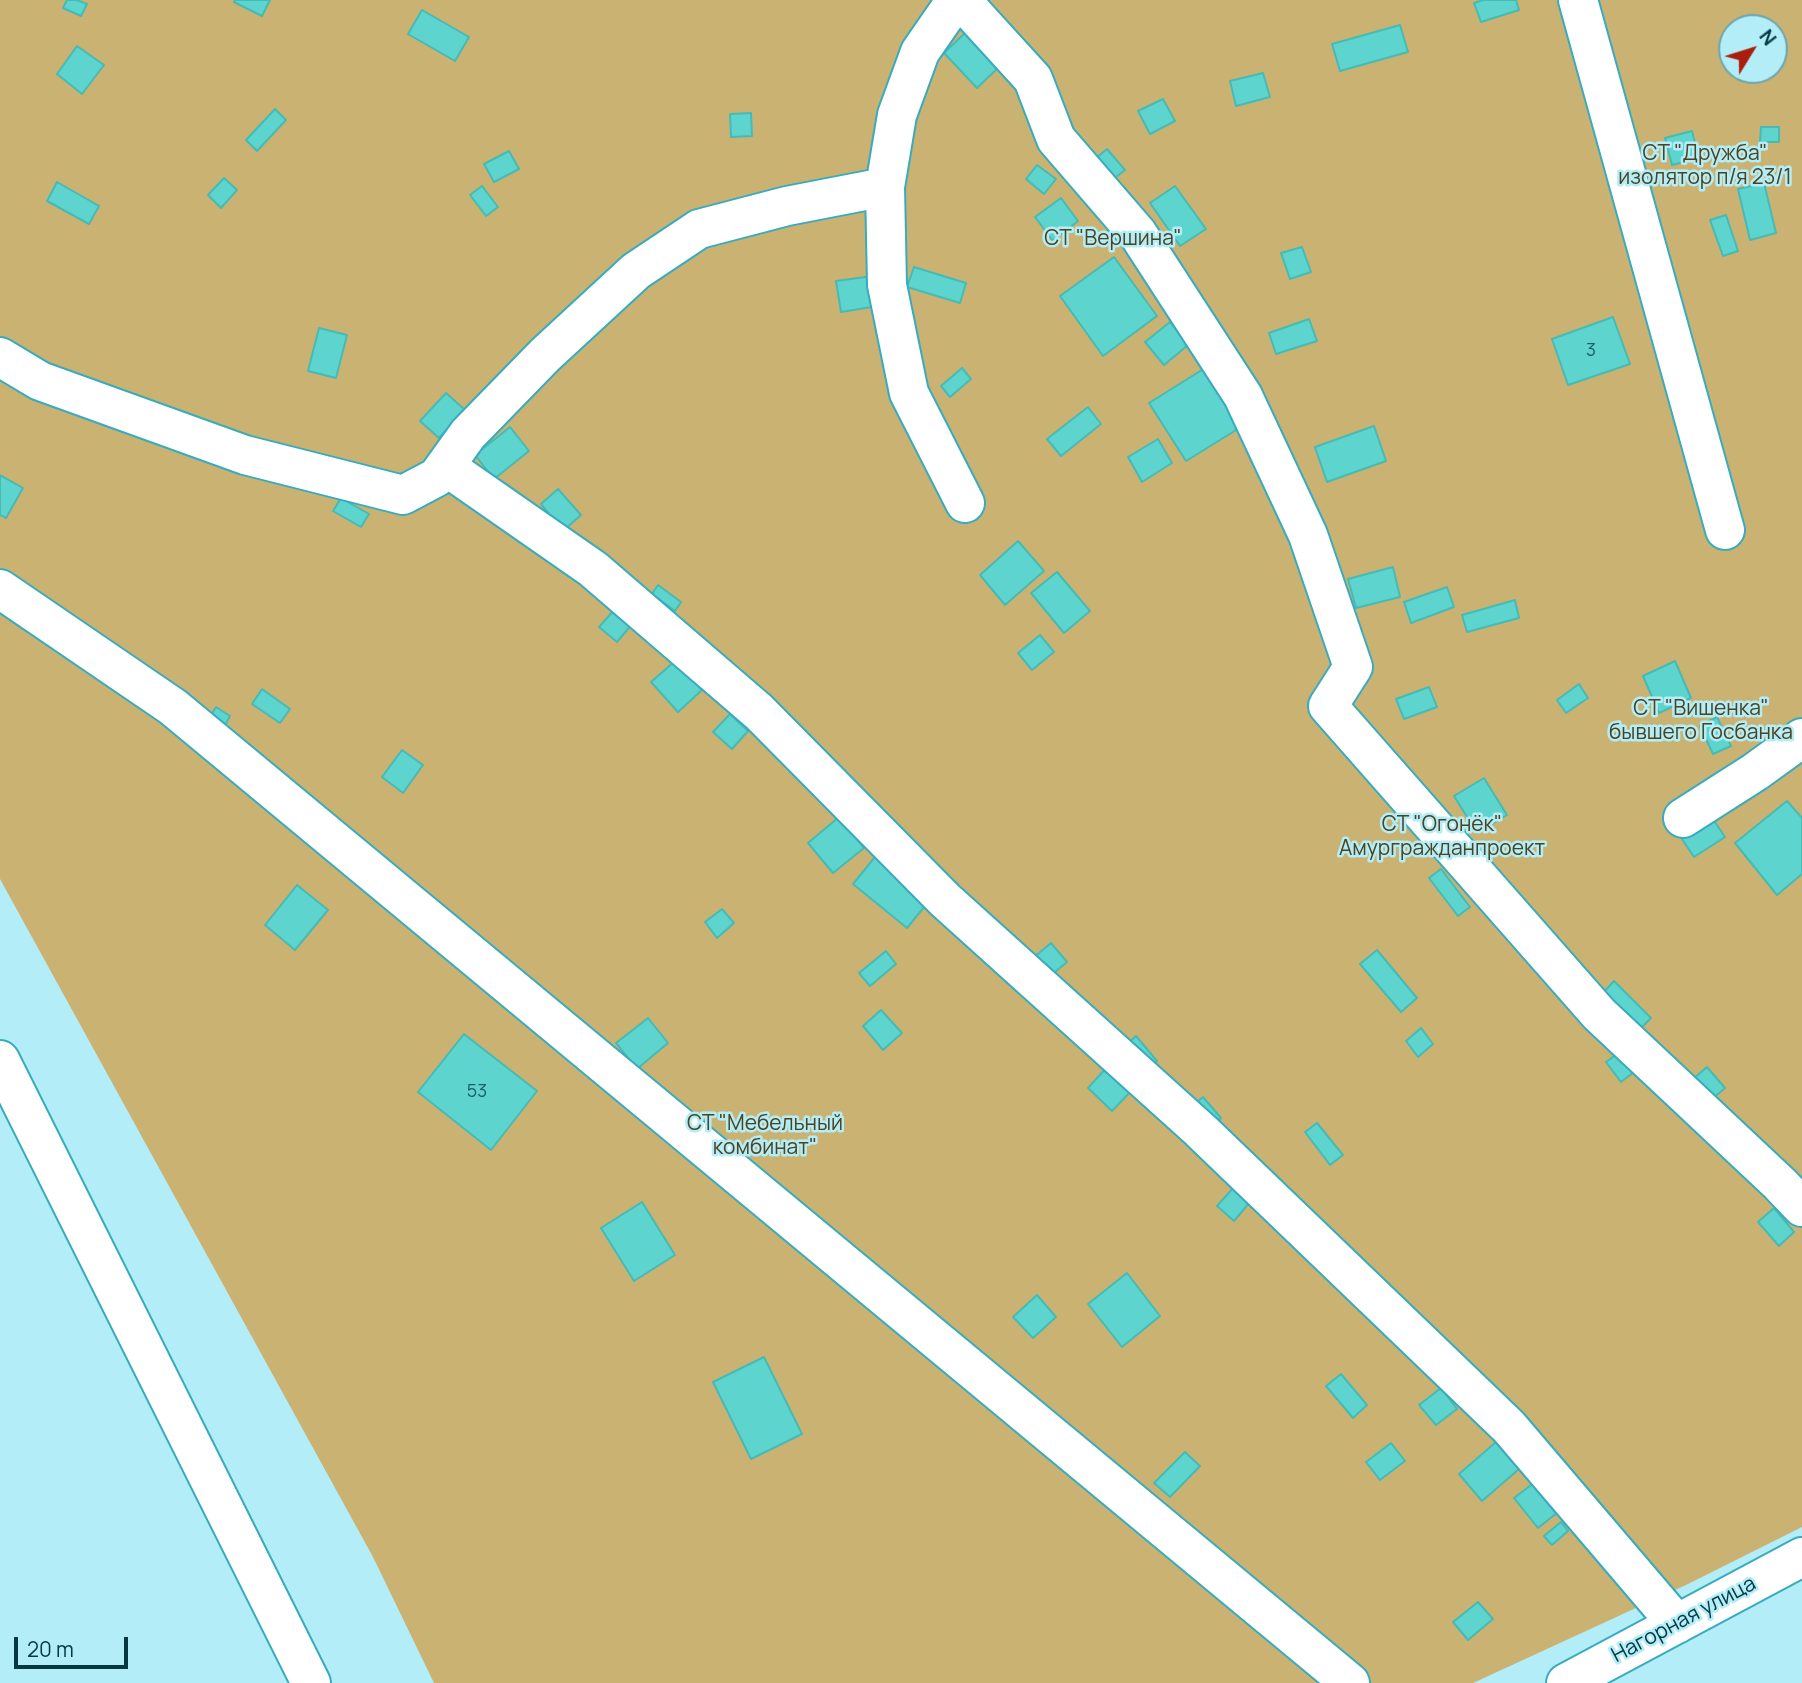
<!DOCTYPE html>
<html>
<head>
<meta charset="utf-8">
<style>
	body { margin:0 }
	#map { position:relative; width:1802px; height:1683px; overflow:hidden; background:#b2edf8; font-family:Manrope,sans-serif }
	canvas { display:block }
	.north { position:absolute; left:1718px; top:14px; width:70px; height:70px; box-sizing:border-box; background:#b2edf8; border:2px solid #6da5ae; border-radius:50%; rotate:52deg; font-size:19px; font-weight:700; line-height:28px; text-align:center; color:#053840 }
	.north::after { content:''; display:block; margin:auto; width:24px; height:32px; background:#ad1d0e; clip-path:polygon(50% 0,100% 100%,50% 72%,0 100%) }
	.scale { position:absolute; left:14px; top:1637px; width:114px; height:32px; box-sizing:border-box; border:4px solid #053840; border-top:0; padding-left:9px; font-size:21px; line-height:24px; white-space:nowrap; color:#053840; -webkit-text-stroke:5px #b2edf8; paint-order:stroke }
</style>
</head>
<body>
<div id="map">
<canvas width="1802" height="1683"></canvas>
<div class="north">N</div>
<div class="scale">20 m</div>
</div>
<script>
const ctx = document.querySelector('canvas').getContext('2d');
ctx.lineJoin = 'round';
function paint(path, color) { ctx.fillStyle = color; ctx.fill(path, 'evenodd'); }
function trace(path, color, width, dash) { ctx.strokeStyle = color; ctx.lineWidth = width; ctx.lineCap = dash ? 'butt' : 'round'; ctx.setLineDash(dash || []); ctx.stroke(path); }
function drawText(font, color, halo, rows, align = 'center') {
  ctx.font = font + ' Manrope,sans-serif'; ctx.lineWidth = 5; ctx.setLineDash([]); ctx.textBaseline = 'middle'; ctx.strokeStyle = halo; ctx.fillStyle = color; for (const [text, x, y, turn = 0] of rows) {
    ctx.save(); ctx.translate(x, y); ctx.rotate((+turn || 0) * Math.PI / 180); ctx.textAlign = isNaN(turn) ? turn : align; if (halo) ctx.strokeText(text, 0, 0); ctx.fillText(text, 0, 0); ctx.restore();
  }
}
paint(new Path2D(`
	M0,0H1802V1527L1686,1585L1473,1683H434L373,1557L0,879ZM1732,28H1774V70H1732Z`), '#cab372');
const building = new Path2D(`
	M67,0H77L87,4L81,16L63,8Z
	M235,0H270L262,16L234,2Z
	M1483,0H1516L1519,10L1481,22L1474,3Z
	M422,10L469,37L455,61L408,34Z
	M1400,25L1408,52L1340,71L1332,44Z
	M967,31L1000,66L977,88L944,53Z
	M77,46L104,65L82,94L57,74Z
	M1263,73L1270,97L1236,106L1230,81Z
	M1163,99L1175,121L1150,134L1138,111Z
	M275,109L286,120L257,151L246,140Z
	M751,113L752,136L731,137L730,114Z
	M1761,127H1779V142H1760Z
	M1692,131L1699,158L1672,165L1665,138Z
	M1107,149L1125,170L1112,180L1095,159Z
	M509,151L519,169L494,182L484,164Z
	M1037,165L1056,179L1044,194L1026,179Z
	M224,178L237,190L221,208L208,195Z
	M57,182L99,206L89,224L47,201Z
	M1764,183L1776,233L1750,240L1738,189Z
	M482,186L498,207L486,216L470,195Z
	M1175,186L1206,229L1180,246L1150,203Z
	M1061,198L1078,221L1053,241L1035,217Z
	M1726,215L1738,251L1723,256L1710,220Z
	M1302,247L1311,272L1290,279L1281,253Z
	M1114,257L1157,316L1103,356L1060,296Z
	M914,267L966,283L960,303L907,287Z
	M873,276L878,306L841,312L836,281Z
	M1613,317L1630,364L1568,385L1552,339Z
	M1309,319L1317,341L1276,354L1269,333Z
	M1170,322L1188,345L1164,365L1145,342Z
	M319,328L347,335L336,378L308,371Z
	M962,368L971,379L950,397L941,386Z
	M1205,368L1241,427L1186,461L1149,403Z
	M446,393L465,410L439,438L420,421Z
	M1088,407L1101,424L1061,456L1047,439Z
	M1374,426L1386,461L1327,482L1315,447Z
	M510,427L529,451L494,479L475,455Z
	M1158,439L1172,463L1142,482L1128,457Z
	M0,475L23,488L6,518L0,515Z
	M558,489L581,515L563,531L541,504Z
	M341,498L369,514L361,527L333,511Z
	M1018,541L1044,571L1005,605L980,575Z
	M1393,567L1400,597L1356,608L1348,579Z
	M1057,572L1090,611L1064,633L1031,593Z
	M658,585L681,602L675,611L652,594Z
	M1447,587L1454,607L1411,623L1404,602Z
	M1515,600L1519,618L1467,632L1462,615Z
	M615,609L632,624L617,642L599,627Z
	M1040,635L1054,652L1032,670L1018,653Z
	M675,661L702,690L678,712L651,682Z
	M1675,661L1691,698L1659,713L1643,676Z
	M1579,684L1588,698L1566,713L1557,700Z
	M1429,687L1437,707L1404,719L1396,699Z
	M262,689L290,709L280,723L252,704Z
	M216,707L230,716L223,729L208,720Z
	M730,714L748,731L732,749L713,732Z
	M1717,717L1731,746L1713,754L1700,726Z
	M402,750L423,765L403,793L382,777Z
	M1484,778L1507,815L1477,833L1454,796Z
	M1787,801L1802,818V874L1777,895L1735,843Z
	M839,817L864,848L833,873L808,843Z
	M1713,819L1725,837L1694,857L1682,839Z
	M875,857L929,901L907,928L853,884Z
	M1441,869L1470,907L1458,916L1429,878Z
	M297,885L328,910L295,950L265,925Z
	M722,909L734,923L717,938L705,922Z
	M1051,943L1067,962L1049,977L1033,958Z
	M1377,950L1417,998L1401,1012L1360,964Z
	M886,951L896,964L870,986L859,973Z
	M1614,981L1651,1018L1639,1030L1602,994Z
	M881,1010L902,1033L883,1050L863,1026Z
	M648,1018L668,1043L637,1069L616,1043Z
	M1421,1028L1433,1044L1418,1057L1406,1041Z
	M464,1034L537,1091L491,1150L418,1092Z
	M1136,1036L1157,1061L1146,1070L1126,1045Z
	M1624,1049L1639,1068L1621,1082L1606,1062Z
	M1107,1067L1132,1090L1112,1111L1088,1088Z
	M1707,1067L1725,1088L1711,1100L1693,1079Z
	M1203,1097L1221,1118L1208,1129L1190,1108Z
	M1317,1123L1343,1155L1330,1165L1305,1132Z
	M1234,1187L1250,1202L1234,1221L1217,1206Z
	M642,1202L675,1255L634,1281L601,1228Z
	M1774,1208L1794,1232L1779,1246L1758,1222Z
	M1127,1273L1160,1316L1122,1347L1088,1304Z
	M1037,1295L1056,1317L1033,1338L1013,1317Z
	M764,1357L802,1434L751,1459L713,1382Z
	M1341,1374L1367,1405L1353,1418L1326,1386Z
	M1441,1388L1457,1409L1436,1425L1419,1405Z
	M1496,1442L1519,1469L1482,1501L1459,1474Z
	M1391,1443L1405,1461L1380,1480L1366,1462Z
	M1185,1452L1200,1466L1170,1497L1154,1483Z
	M1535,1482L1558,1512L1538,1528L1514,1498Z
	M1561,1522L1568,1531L1552,1545L1544,1536Z
	M1478,1602L1493,1619L1468,1640L1453,1622Z`);
paint(building, '#5ed4ce');
trace(building, '#47bab4', 2);
const minor = new Path2D(`
	M956,0L920,52L897,115L885,187L887,285L909,393L965,503
	M961,0L1033,79L1056,139L1138,234L1243,396L1308,535L1353,667L1328,706L1599,1014L1780,1184L1802,1207
	M1578,0L1725,530
	M0,357L40,381L245,455L403,495L437,477L468,434L545,355L636,271L699,229L787,206L885,187
	M445,466L593,569L759,712L945,900L1200,1130L1509,1427L1677,1624
	M0,589L173,707L1350,1683
	M1683,818L1755,772L1802,738
	M0,1060L311,1683
	M1566,1683L1802,1557`);
trace(minor, '#39abbe', 42);
trace(minor, '#fff', 38);
drawText('18px', '#1b5f64', null, [
	["3",1591,351],
	["53",477,1092]
]);
drawText('21px', '#4f421f', '#b2edf8', [
	["СТ \"Дружба\"",1705,154],
	["изолятор п/я 23/1",1705,178],
	["СТ \"Вершина\"",1113,239],
	["СТ \"Вишенка\"",1701,709],
	["бывшего Госбанка",1701,733],
	["СТ \"Огонёк\"",1442,825],
	["Амургражданпроект",1442,849],
	["СТ \"Мебельный",765,1124],
	["комбинат\"",765,1148]
]);
drawText('21px', '#053840', '#b2edf8', [
	["Нагорная улица",1684,1620,-28]
]);
</script>
</body>
</html>
